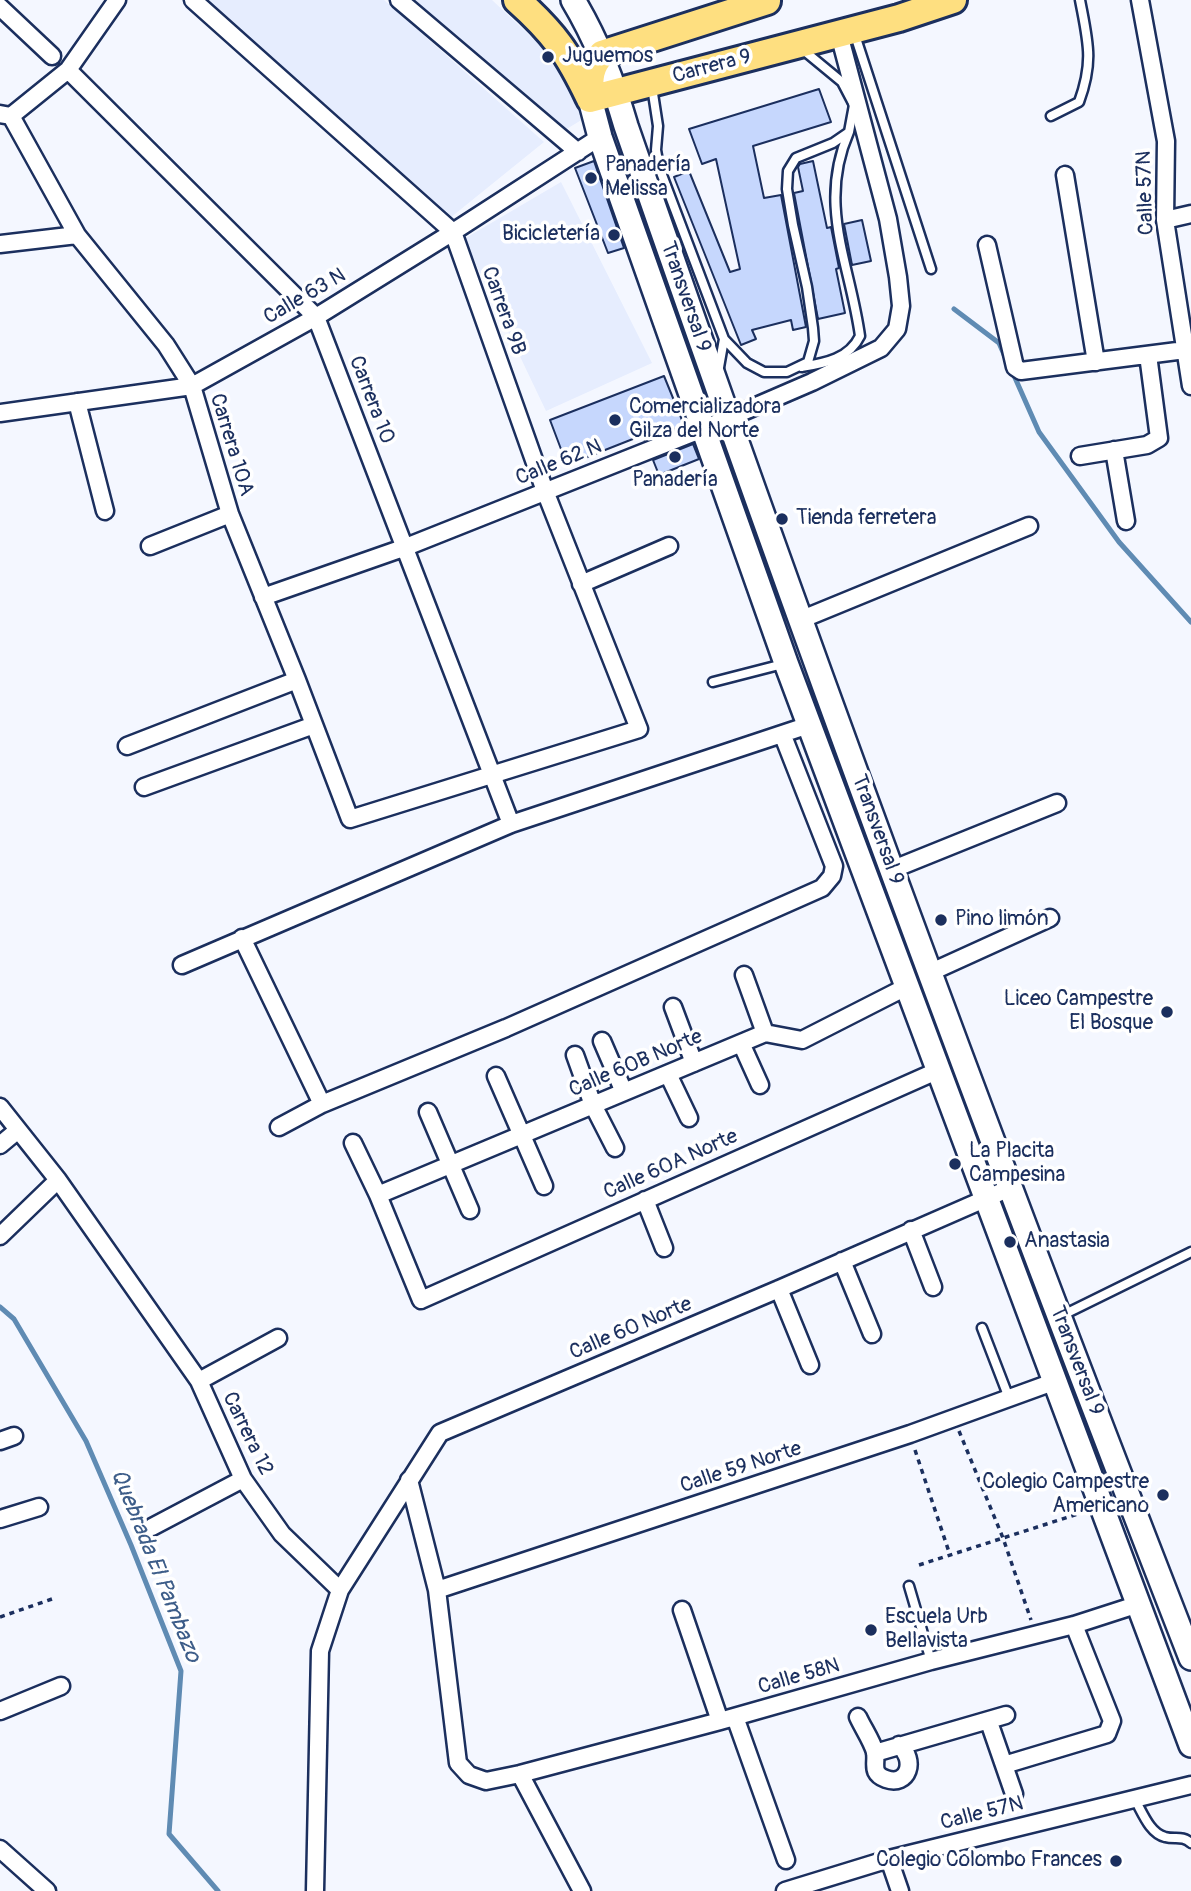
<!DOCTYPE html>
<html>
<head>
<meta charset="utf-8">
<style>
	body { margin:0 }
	canvas { display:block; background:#f4f7ff }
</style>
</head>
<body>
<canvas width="1191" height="1891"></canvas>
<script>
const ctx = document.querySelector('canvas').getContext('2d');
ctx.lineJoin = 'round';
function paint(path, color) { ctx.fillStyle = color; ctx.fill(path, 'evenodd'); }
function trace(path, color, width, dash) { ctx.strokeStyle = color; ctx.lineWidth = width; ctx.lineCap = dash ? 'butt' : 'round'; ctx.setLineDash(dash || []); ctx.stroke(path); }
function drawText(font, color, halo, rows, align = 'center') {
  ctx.font = font + ' Pangolin,sans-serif'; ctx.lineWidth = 7; ctx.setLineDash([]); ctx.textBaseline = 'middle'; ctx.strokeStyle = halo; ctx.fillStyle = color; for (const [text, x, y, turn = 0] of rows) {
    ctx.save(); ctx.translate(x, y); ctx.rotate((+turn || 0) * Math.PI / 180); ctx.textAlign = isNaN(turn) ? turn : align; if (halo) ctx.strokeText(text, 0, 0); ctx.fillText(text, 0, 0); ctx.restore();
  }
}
paint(new Path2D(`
	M205,0H384L544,142L450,218Z
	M412,0H492L560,64L583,119L565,130Z
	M561,182L652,363L546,411L464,239Z`), '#e6edfe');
trace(new Path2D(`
	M954,309L999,343L1006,359
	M1012,371L1039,432L1119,542L1191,622
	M0,1307L14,1319L86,1441L131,1545L181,1671L169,1834L218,1891`), '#5f8bb3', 5);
const building = new Path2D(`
	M819,89L831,122L753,146L764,198L781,195L806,327L793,330L791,320L752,330L756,339L741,345L674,177L689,171L730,272L740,269L716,159L702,164L689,129Z
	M594,161L624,248L608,253L575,168Z
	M813,161L827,228L831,227L839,268L836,269L845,313L818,319L794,193L803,191L798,167L800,164Z
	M862,220L871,261L852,265L844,224Z
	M664,376L684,425L645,441L643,435L567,465L550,420Z
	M693,444L699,459L659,475L653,460Z`);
paint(building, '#c6d7fd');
trace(building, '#1b2f5e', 2);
const service = new Path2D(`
	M854,32L931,269
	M652,87L658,126L656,150L659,167L724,339L718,373
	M1051,116L1079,102C1094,61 1088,42 1080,0
	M724,339L747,363L764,372H787L808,362L814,341L813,328L807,287L793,225L787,189L788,171L796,158L833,143L849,132L854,105L842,82L802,49
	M802,367C825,363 849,359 860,336C850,263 817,205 849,132
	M713,682L783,664
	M1061,1316L1191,1252
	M982,1328L1009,1398
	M909,1586L931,1661
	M1134,1798C1142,1811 1149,1833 1165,1837C1175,1840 1182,1835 1191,1843`);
const minor = new Path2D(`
	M399,0L578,152
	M1140,0L1166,141L1165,220L1191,386
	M0,7L52,56
	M68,70L316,317L511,824
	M0,114L11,116L68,70L117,0
	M11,116L77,235L166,345L192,386L230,514L297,680L350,819L639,729L545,491L453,232L193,0
	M1065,175L1096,362
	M1165,220L1191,214
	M0,244L77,235
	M987,245L1015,367L1021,371L1185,350
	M77,402L105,511
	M0,413L192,386L316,317L453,232L600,137
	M1114,450L1126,521
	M1080,456L1147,445L1159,438L1148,355
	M150,546L230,514
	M581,584L669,546
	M263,597L406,547L710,426L812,382L881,348L897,329L901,306L898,277L888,219L839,34
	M800,620L1029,526
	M127,746L297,680
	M144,787L314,725
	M891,870L1057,803
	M242,938L322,1104
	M182,965L511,824L809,725
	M929,973L1050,918
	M744,975L765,1033
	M673,1007L694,1063
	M602,1041L624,1092
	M741,1043L760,1085
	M575,1055L593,1105L615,1148
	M668,1074L689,1118
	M496,1076L544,1186
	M0,1107L58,1180L199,1381L243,1479L282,1534L340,1590
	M428,1112L470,1210
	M279,1127L322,1104L506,1028L822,888L832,876L834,866L783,736
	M353,1143L378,1195L421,1300L939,1070
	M0,1145L18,1130
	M378,1195L765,1033L802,1040L908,986
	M645,1200L664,1248
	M911,1230L933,1287
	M0,1236L58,1180
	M842,1261L872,1334
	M779,1289L810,1365
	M199,1381L278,1338
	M0,1441L14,1436
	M409,1480L437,1590L458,1763L469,1775L486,1781L520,1774L720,1721L931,1661L1074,1625L1139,1604
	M0,1519L39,1507
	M152,1527L243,1479
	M437,1590L910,1434L1056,1381
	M682,1610L720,1721
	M0,1711L61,1686
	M735,1717L786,1860
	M858,1717C863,1728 872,1741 875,1752C877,1764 870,1773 886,1779C908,1787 917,1760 899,1745
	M989,1722L1014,1794
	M875,1753L1006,1715
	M1004,1765L1107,1734L1112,1721L1074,1625
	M520,1774L582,1891
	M0,1849L47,1891
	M889,1859L900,1891
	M315,1891L320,1651L340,1590L440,1433L779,1289L1010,1188
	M785,1891L889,1859L1191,1785`);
const secondary = new Path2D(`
	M573,0C597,40 613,81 626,126C804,641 993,1151 1191,1658
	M590,99L600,137L786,663L1191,1745`);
const primary = new Path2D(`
	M517,0C554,33 568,53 589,97
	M590,99L899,18L953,0
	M590,99C590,81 589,67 602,54L767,1`);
trace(service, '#1b2f5e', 13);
trace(minor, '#1b2f5e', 21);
trace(secondary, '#1b2f5e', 28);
trace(primary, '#1b2f5e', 32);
trace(new Path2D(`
	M959,1431L1003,1538L1031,1620
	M915,1450L950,1555
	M919,1565L1084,1512
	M0,1617L52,1599`), '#1b2f5e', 3.5, [5, 5]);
trace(service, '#fff', 8);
trace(minor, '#fff', 16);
trace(secondary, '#fff', 23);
trace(primary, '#fedf80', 26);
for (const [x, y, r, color] of [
	[548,57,7,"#1b2f5e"],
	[591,178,7,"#1b2f5e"],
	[614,235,7,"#1b2f5e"],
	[615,420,7,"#1b2f5e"],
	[675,457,7,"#1b2f5e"],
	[782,519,7,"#1b2f5e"],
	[941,920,7,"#1b2f5e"],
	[1167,1012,7,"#1b2f5e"],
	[955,1164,7,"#1b2f5e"],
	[1010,1242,7,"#1b2f5e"],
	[1163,1495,7,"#1b2f5e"],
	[871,1630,7,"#1b2f5e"],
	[1116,1861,7,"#1b2f5e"]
]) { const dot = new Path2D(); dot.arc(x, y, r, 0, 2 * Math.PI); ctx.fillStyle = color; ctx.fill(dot); trace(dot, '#fff', 2.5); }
drawText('21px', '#1b2f5e', '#fff', [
	["Juguemos",562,57],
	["Panadería",605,166],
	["Melissa",605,190],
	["Bicicletería",600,235,"right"],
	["Comercializadora",629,408],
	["Gilza del Norte",629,432],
	["Panadería",675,481,"center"],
	["Tienda ferretera",796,519],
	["Pino limón",955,920],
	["Liceo Campestre",1153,1000,"right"],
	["El Bosque",1153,1024,"right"],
	["La Placita",969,1152],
	["Campesina",969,1176],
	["Anastasia",1024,1242],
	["Colegio Campestre",1149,1483,"right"],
	["Americano",1149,1507,"right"],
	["Escuela Urb",885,1618],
	["Bellavista",885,1642],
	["Colegio Colombo Frances",1102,1861,"right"]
], 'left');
drawText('21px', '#1b2f5e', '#fff', [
	["Carrera 9",712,67,-15],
	["Calle 57N",1146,193,-92],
	["Calle 63 N",305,297,-30],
	["Transversal 9",685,297,71],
	["Carrera 9B",503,311,70],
	["Carrera 10",371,400,69],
	["Carrera 10A",231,445,73],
	["Calle 62 N",559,463,-22],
	["Transversal 9",877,830,70],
	["Calle 60B Norte",636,1064,-23],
	["Calle 60A Norte",671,1165,-24],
	["Calle 60 Norte",631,1329,-23],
	["Transversal 9",1076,1361,69],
	["Carrera 12",247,1434,64],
	["Calle 59 Norte",741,1468,-18],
	["Calle 58N",799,1677,-16],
	["Calle 57N",982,1814,-14]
]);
drawText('italic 23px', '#3d5d89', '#fff', [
	["Quebrada El Pambazo",155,1566,68]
]);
</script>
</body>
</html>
